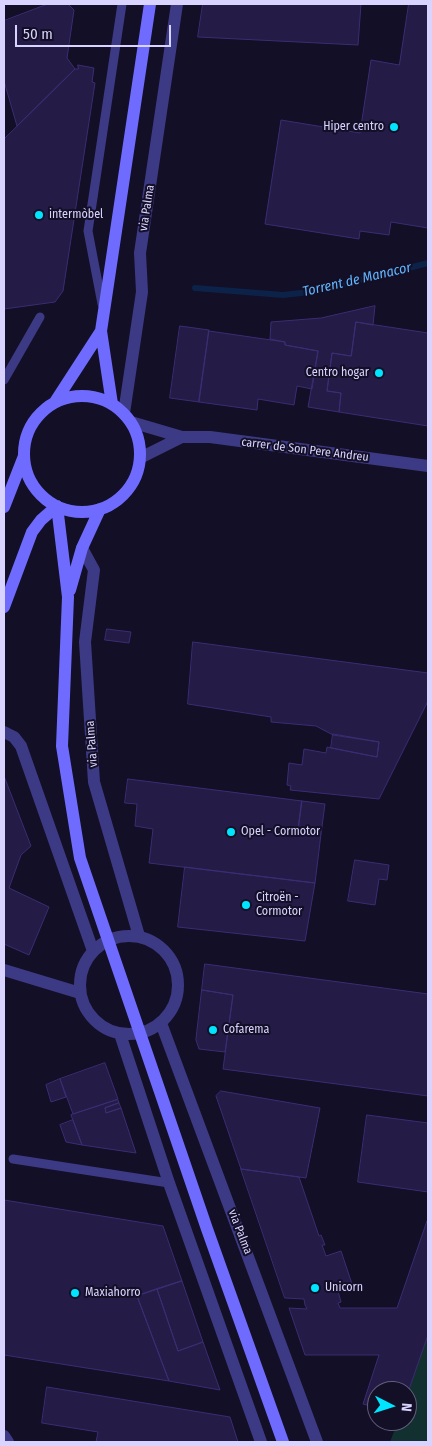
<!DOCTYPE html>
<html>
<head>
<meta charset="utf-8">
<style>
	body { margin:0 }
	#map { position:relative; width:432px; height:1446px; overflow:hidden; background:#130f26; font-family:"Fira Sans Condensed",sans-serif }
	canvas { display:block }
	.frame { position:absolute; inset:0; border:5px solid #d9d4ff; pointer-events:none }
	.north { position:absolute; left:367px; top:1381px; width:50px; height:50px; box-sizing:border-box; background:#130f26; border:1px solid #625e7d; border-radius:50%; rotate:95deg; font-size:14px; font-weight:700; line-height:20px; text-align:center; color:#d9d4ff }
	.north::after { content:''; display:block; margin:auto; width:18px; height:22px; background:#00e5ff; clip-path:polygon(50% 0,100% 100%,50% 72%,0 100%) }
	.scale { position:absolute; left:15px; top:25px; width:156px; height:22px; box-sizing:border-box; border:2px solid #d9d4ff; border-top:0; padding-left:6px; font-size:15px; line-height:18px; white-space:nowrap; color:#d9d4ff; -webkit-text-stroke:4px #130f26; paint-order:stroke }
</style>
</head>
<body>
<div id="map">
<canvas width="432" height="1446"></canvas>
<div class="frame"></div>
<div class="north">N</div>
<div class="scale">50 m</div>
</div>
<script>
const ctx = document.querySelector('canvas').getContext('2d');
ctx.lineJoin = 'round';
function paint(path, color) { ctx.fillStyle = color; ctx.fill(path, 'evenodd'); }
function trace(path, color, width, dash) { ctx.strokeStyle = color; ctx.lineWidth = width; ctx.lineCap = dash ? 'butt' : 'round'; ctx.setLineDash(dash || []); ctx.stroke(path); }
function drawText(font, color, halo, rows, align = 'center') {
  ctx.font = font + ' "Fira Sans Condensed",sans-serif'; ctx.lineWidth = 4; ctx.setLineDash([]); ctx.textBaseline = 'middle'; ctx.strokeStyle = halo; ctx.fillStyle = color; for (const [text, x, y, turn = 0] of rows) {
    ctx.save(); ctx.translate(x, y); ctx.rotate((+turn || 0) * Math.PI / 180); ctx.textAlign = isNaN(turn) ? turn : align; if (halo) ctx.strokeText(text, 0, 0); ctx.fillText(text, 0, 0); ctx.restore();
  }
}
paint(new Path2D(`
	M428,1335V1442H390L398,1421H407V1395Z`), '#12302f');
trace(new Path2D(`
	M195,288L283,295L319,291L428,263`), '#0c2248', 6);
const building = new Path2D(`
	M48,4H68L74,10L67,58L75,69L17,126L4,81V21Z
	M203,4H361L358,45L198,37Z
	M409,4H428V228L391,222L389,235L360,231L359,239L265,224L281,120L360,133L371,60L399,65Z
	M78,65L94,68L92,82L95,83L63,291L55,302L4,309V139L75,69H78Z
	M375,306L373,325L356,322L351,356L332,353L327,391L341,393L339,412L308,407L318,351L285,345V342L270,339L271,322L321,318Z
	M356,322L428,333V426L339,412L341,393L327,391L332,353L351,356Z
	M180,326L209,330L199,402L170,398Z
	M209,331L285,342V345L318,351L312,389L297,386L294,405L258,399L257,410L199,402Z
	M107,629L131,632L129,643L105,640Z
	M193,642L428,673V701L379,799L290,790L291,786L287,785L289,763L302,765L304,749L326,753L327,747L377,757L379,742L333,735L316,726L271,722V717L188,704Z
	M333,734L379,742L377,757L331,748Z
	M4,776L31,846L21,855L9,888L49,907L29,955L4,944Z
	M128,779L302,801L298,831L321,834L315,883L149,863L153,829L135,826L137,804L125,803Z
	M302,801L325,804L321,834L298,831Z
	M355,860L389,865L387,880L379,879L375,905L348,901Z
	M185,867L315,883L305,941L178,927Z
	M205,964L428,994V1096L223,1069L233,995L202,990Z
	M202,990L233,995L225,1052L199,1049L196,1040Z
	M105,1063L118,1099L73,1114L60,1079Z
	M60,1079L66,1097L51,1102L46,1085Z
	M221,1091L320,1108L306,1178L241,1169L216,1096Z
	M118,1100L119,1103L105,1108L106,1113L121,1108L136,1153L82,1145L71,1115Z
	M119,1103L121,1108L106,1113L105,1108Z
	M367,1115L428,1123V1192L358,1182Z
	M73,1120L82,1145L66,1142L60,1125Z
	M241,1169L299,1177L319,1236L321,1235L325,1245H322L326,1256L341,1251L353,1287L338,1291L341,1302L338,1303L340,1308H397L428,1218V1335L407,1395V1391H377V1408L363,1404L379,1355H305L289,1308L307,1309L305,1305L304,1299L285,1298Z
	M4,1200L163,1226L182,1281L137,1296L169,1381L4,1355Z
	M182,1281L203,1342L178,1351L157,1289Z
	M157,1289L178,1351L203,1342L220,1390L169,1381L137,1296Z
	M47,1387L230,1417L238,1442H96L98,1432L42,1423Z`);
paint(building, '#241b47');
trace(building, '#3b2d73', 1);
trace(new Path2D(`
	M102,304L88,231L122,4
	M4,380L40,317
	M13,1159L169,1183`), '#3d3a85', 9);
trace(new Path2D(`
	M124,413L142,292L140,253L177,4
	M131,422L182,437L140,458
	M182,437H210L428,466
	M82,548L94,570L85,642L94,782L139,936
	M4,732L14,737L21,746L93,951
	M80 985a49 49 0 1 1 98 0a49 49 0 1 1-98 0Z
	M4,970L80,993
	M161,1023L317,1442
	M120,1034L169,1183L261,1442
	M4,1436L8,1442`), '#3d3a85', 12);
trace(new Path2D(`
	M24 454a58 58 0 1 1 116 0a58 58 0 1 1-116 0Z
	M55,402L101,331
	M112,404L101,331L150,4
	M57,506L68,597L62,746L80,858L207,1229L283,1442
	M4,507L24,456
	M70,590L82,548L100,509
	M4,607L32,532L41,520L57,506`), '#6f6bff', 12);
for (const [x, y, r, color] of [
	[394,127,5,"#00e5ff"],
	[39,215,5,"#00e5ff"],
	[379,373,5,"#00e5ff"],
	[231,832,5,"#00e5ff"],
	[246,905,5,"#00e5ff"],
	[213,1030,5,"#00e5ff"],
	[315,1288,5,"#00e5ff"],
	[75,1293,5,"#00e5ff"]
]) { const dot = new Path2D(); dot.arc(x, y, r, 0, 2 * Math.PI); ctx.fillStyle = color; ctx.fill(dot); trace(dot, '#130f26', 2); }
drawText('12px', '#d9d4ff', '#130f26', [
	["Hiper centro",384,127,"right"],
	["intermòbel",49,215],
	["Centro hogar",369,373,"right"],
	["Opel - Cormotor",241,832],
	["Citroën -",256,898],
	["Cormotor",256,912],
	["Cofarema",223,1030],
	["Unicorn",325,1288],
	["Maxiahorro",85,1293]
], 'left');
drawText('12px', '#d9d4ff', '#130f26', [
	["via Palma",147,208,-81],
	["carrer de Son Pere Andreu",305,450,7],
	["via Palma",92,744,-94],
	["via Palma",240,1232,69]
]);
drawText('italic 14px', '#62b6ff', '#130f26', [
	["Torrent de Manacor",357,280,-13]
]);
</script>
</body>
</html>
